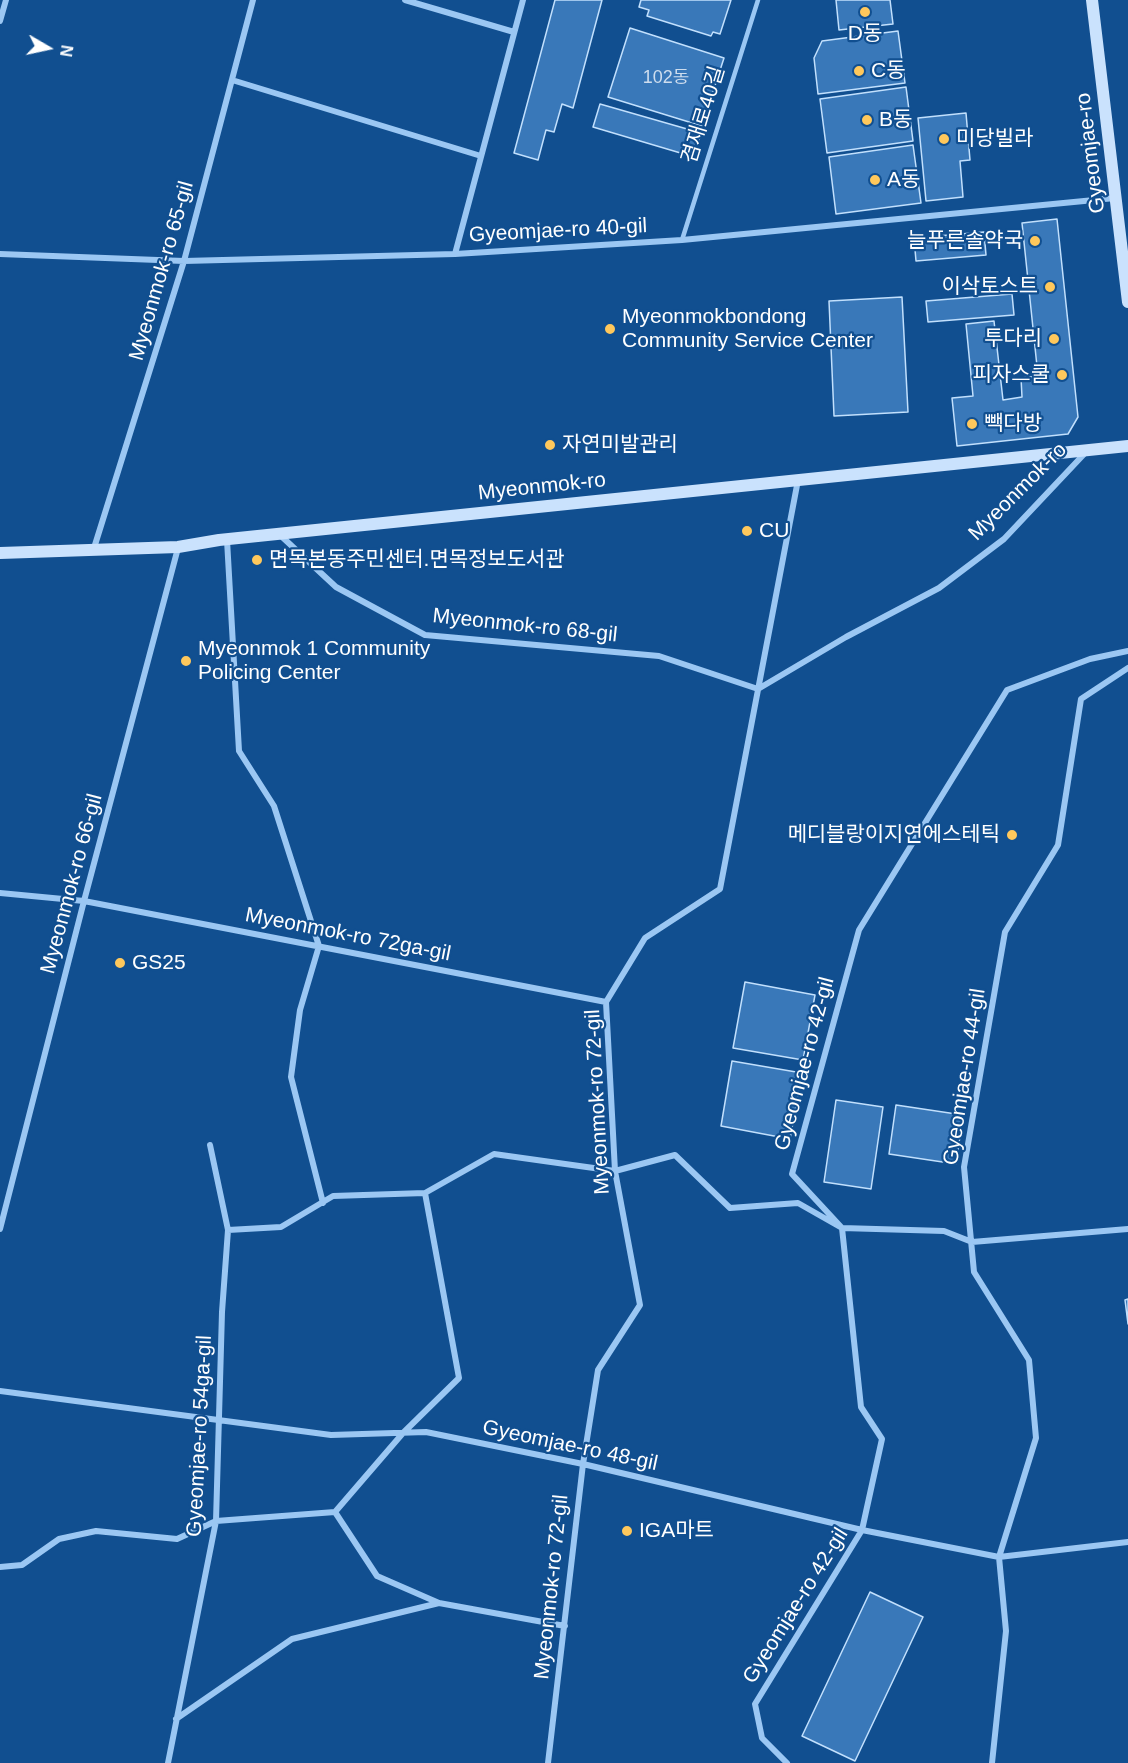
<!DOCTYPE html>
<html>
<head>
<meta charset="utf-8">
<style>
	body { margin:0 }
	#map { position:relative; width:1128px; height:1763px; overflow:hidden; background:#114f90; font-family:Helvetica,sans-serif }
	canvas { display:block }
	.north { position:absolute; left:18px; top:18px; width:60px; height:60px; -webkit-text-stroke:4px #114f90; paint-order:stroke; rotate:99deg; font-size:16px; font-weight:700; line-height:24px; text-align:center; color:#fff }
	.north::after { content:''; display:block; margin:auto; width:21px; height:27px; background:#fff; clip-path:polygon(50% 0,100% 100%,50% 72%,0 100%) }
</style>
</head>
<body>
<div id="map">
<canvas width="1128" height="1763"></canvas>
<div class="north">N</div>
</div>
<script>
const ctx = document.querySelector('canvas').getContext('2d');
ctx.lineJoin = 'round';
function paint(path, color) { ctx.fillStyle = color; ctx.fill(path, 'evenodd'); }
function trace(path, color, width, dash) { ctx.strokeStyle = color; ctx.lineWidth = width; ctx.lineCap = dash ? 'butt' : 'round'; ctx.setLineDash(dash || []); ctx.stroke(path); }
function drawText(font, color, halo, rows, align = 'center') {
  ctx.font = font + ' Helvetica,"Noto Sans KR",sans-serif'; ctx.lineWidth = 4.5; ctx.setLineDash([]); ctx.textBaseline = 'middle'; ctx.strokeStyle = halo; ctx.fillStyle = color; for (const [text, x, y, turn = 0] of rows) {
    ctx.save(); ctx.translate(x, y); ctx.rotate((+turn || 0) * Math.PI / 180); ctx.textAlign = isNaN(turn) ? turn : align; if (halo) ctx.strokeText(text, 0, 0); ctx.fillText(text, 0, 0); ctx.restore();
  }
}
const building = new Path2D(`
	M555,0H602L573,108L562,104L554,132L546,130L538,160L514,153Z
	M641,0H731L720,34L713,32L711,36L647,16L649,10L639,7Z
	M836,0H890L893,24L839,30Z
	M630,28L724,58L702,126L608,97Z
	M898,31L905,83L818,94L814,58L822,41Z
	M906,87L913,141L827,153L820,99Z
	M600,104L701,133L694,157L593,127Z
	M966,113L970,160L960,161L963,197L926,201L918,118Z
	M913,145L921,203L836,214L829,157Z
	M1057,219L1078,417L1068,434L957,446L952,398L973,396L966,324L994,321L1003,400L1022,397L1021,378L1038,376L1022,223Z
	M984,232L986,255L916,261L914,238Z
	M1012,294L1014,315L928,322L926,301Z
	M902,297L908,412L834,416L829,301Z
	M745,982L815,995L803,1060L733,1048Z
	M732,1061L802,1073L790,1139L721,1126Z
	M836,1100L883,1107L871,1189L824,1182Z
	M896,1105L963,1115L956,1164L889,1154Z
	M1128,1299V1324L1125,1300Z
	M870,1592L923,1617L855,1761L802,1736Z`);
paint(building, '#3978b9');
trace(building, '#c2e0fd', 1.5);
trace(new Path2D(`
	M682,240L758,0`), '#9bc7f3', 4.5);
trace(new Path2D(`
	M405,0L514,32
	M0,21L6,0
	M232,80L481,156
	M0,254L184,261L455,254L682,240L1115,198
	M455,254L523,0
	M280,535L336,587L425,635L659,656L758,689L846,637L939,588L1004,539L1086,452
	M227,540L239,751L274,806L319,946L300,1010L291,1077L323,1203
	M94,548L184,261L253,0
	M0,893L84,901L606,1002
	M0,1229L84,901L178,548
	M228,1230L281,1227L333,1196L425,1193L494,1154L615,1171L675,1155L730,1208L798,1203L842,1228L944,1231L972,1242L1128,1229
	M0,1391L331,1435L426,1432L583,1464L862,1530L999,1557L1128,1542
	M335,1512L403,1433L459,1378L425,1193
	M0,1567L22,1565L59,1539L96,1531L177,1539L216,1521L335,1512L377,1576L439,1603L565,1626
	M176,1719L292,1639L439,1603
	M168,1763L216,1521L222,1312L228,1230L210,1145
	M548,1763L583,1464L598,1370L640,1305L615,1171L606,1002L645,938L720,889L798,480
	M787,1763L762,1738L755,1704L862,1530L882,1439L861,1407L842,1228L792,1174L859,930L1007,690L1090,659L1128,651
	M992,1763L1006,1631L999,1557L1036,1438L1029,1360L974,1272L964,1167L1005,932L1058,845L1081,699L1128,668`), '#9bc7f3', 6);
trace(new Path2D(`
	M1092,0L1128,302
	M0,553L178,547L219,540L1128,446`), '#cae2fd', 12);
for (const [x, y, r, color] of [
	[865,12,6,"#ffc85c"],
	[859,71,6,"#ffc85c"],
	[867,120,6,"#ffc85c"],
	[944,139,6,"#ffc85c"],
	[875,180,6,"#ffc85c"],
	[1035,241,6,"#ffc85c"],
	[1050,287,6,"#ffc85c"],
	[610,329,6,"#ffc85c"],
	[1054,339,6,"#ffc85c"],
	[1062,375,6,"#ffc85c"],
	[972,424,6,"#ffc85c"],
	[550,445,6,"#ffc85c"],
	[747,531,6,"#ffc85c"],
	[257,560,6,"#ffc85c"],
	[186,661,6,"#ffc85c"],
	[1012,835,6,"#ffc85c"],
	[120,963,6,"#ffc85c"],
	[627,1531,6,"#ffc85c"]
]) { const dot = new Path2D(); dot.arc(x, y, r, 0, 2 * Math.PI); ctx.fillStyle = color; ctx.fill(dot); trace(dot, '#114f90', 2); }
drawText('18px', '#ceddee', null, [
	["102동",666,78]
]);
drawText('21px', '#fff', '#114f90', [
	["D동",865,34,"center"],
	["C동",871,71],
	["B동",879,120],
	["미당빌라",956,139],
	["A동",887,180],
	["늘푸른솔약국",1023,241,"right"],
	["이삭토스트",1038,287,"right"],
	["Myeonmokbondong",622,317],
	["Community Service Center",622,341],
	["투다리",1042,339,"right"],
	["피자스쿨",1050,375,"right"],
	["빽다방",984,424],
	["자연미발관리",562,445],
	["CU",759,531],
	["면목본동주민센터.면목정보도서관",269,560],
	["Myeonmok 1 Community",198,649],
	["Policing Center",198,673],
	["메디블랑이지연에스테틱",1000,835,"right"],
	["GS25",132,963],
	["IGA마트",639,1531]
], 'left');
drawText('21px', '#fff', '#114f90', [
	["겸재로40길",704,115,-73],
	["Gyeomjae-ro",1091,153,-97],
	["Gyeomjae-ro 40-gil",558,231,-3],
	["Myeonmok-ro 65-gil",162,271,-74],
	["Myeonmok-ro",542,487,-6],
	["Myeonmok-ro",1018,492,-45],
	["Myeonmok-ro 68-gil",525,626,6],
	["Myeonmok-ro 66-gil",72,884,-75],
	["Myeonmok-ro 72ga-gil",348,935,11],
	["Gyeomjae-ro 42-gil",805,1064,-75],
	["Gyeomjae-ro 44-gil",965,1077,-81],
	["Myeonmok-ro 72-gil",598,1102,-93],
	["Gyeomjae-ro 54ga-gil",200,1436,-87],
	["Gyeomjae-ro 48-gil",570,1446,12],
	["Myeonmok-ro 72-gil",552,1587,-84],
	["Gyeomjae-ro 42-gil",796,1606,-58]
]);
</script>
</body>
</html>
